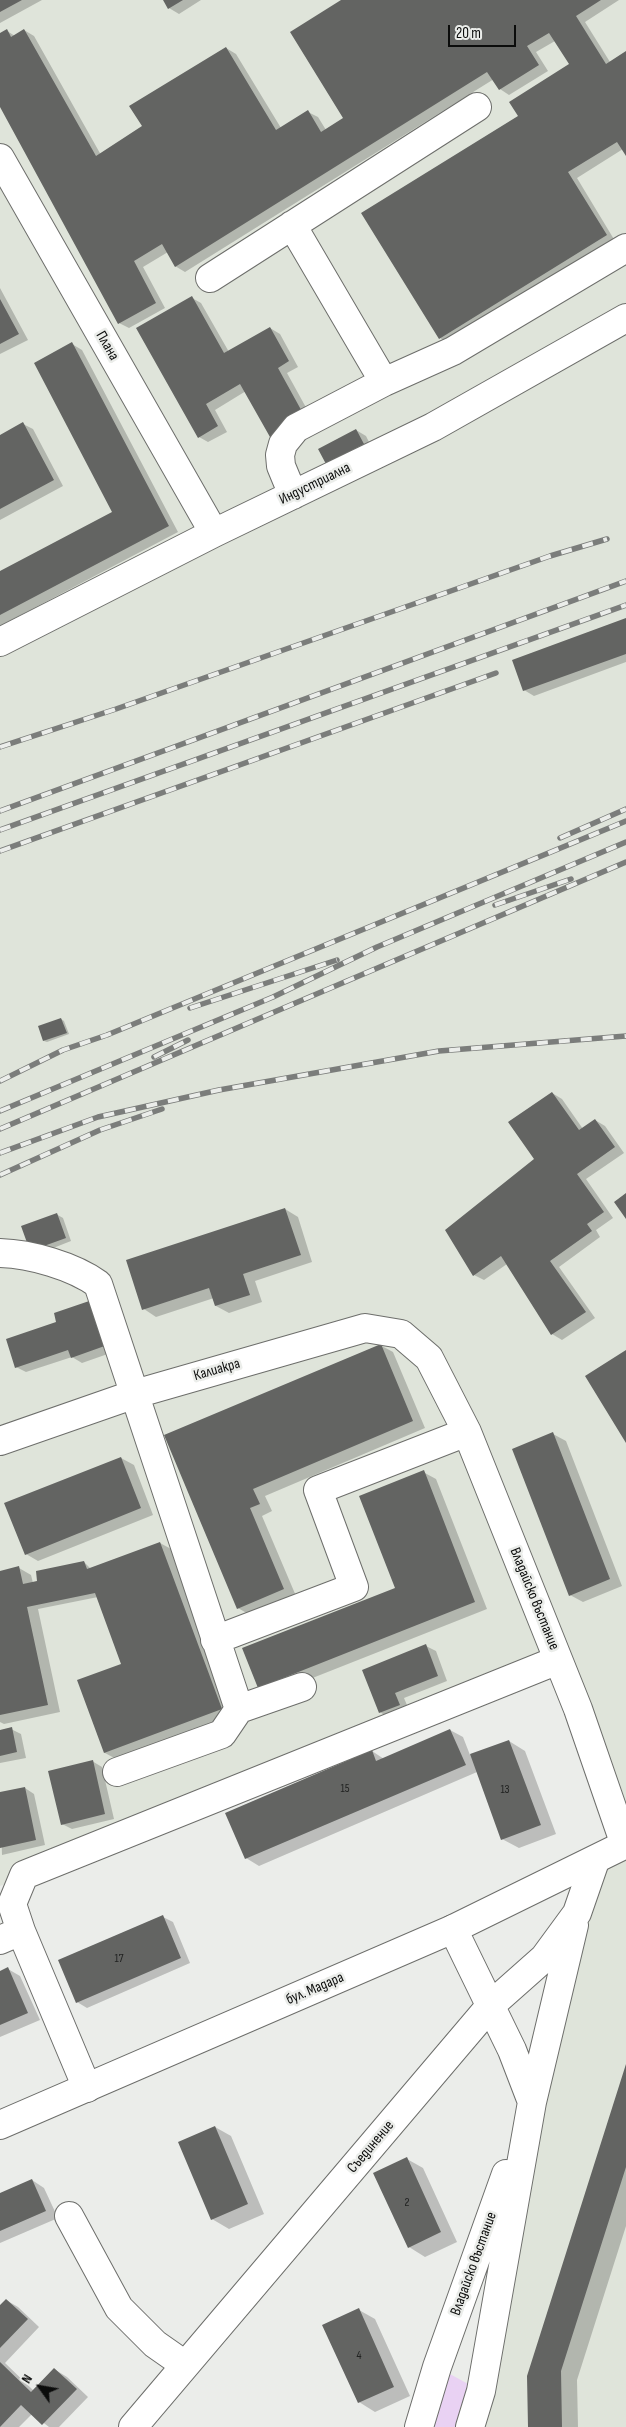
<!DOCTYPE html>
<html>
<head>
<meta charset="utf-8">
<style>
	body { margin:0 }
	#map { position:relative; width:626px; height:2427px; overflow:hidden; background:#ebedea; font-family:"Sofia Sans Condensed",sans-serif }
	canvas { display:block }
	.north { position:absolute; left:15px; top:2362px; width:50px; height:50px; -webkit-text-stroke:4px #ebedea; paint-order:stroke; rotate:302deg; font-size:14px; font-weight:700; line-height:20px; text-align:center; color:#0b0c0b }
	.north::after { content:''; display:block; margin:auto; width:18px; height:22px; background:#0b0c0b; clip-path:polygon(50% 0,100% 100%,50% 72%,0 100%) }
	.scale { position:absolute; left:448px; top:25px; width:68px; height:22px; box-sizing:border-box; border:2px solid #0b0c0b; border-top:0; padding-left:6px; font-size:15px; line-height:18px; white-space:nowrap; color:#0b0c0b; -webkit-text-stroke:4px #ebedea; paint-order:stroke }
</style>
</head>
<body>
<div id="map">
<canvas width="626" height="2427"></canvas>
<div class="north">N</div>
<div class="scale">20 m</div>
</div>
<script>
const ctx = document.querySelector('canvas').getContext('2d');
ctx.lineJoin = 'round';
function paint(path, color) { ctx.fillStyle = color; ctx.fill(path, 'evenodd'); }
function trace(path, color, width, dash) { ctx.strokeStyle = color; ctx.lineWidth = width; ctx.lineCap = dash ? 'butt' : 'round'; ctx.setLineDash(dash || []); ctx.stroke(path); }
function drawText(font, color, halo, rows, align = 'center') {
  ctx.font = font + ' "Sofia Sans Condensed",sans-serif'; ctx.lineWidth = 5; ctx.setLineDash([]); ctx.textBaseline = 'middle'; ctx.strokeStyle = halo; ctx.fillStyle = color; for (const [text, x, y, turn = 0] of rows) {
    ctx.save(); ctx.translate(x, y); ctx.rotate((+turn || 0) * Math.PI / 180); ctx.textAlign = isNaN(turn) ? turn : align; if (halo) ctx.strokeText(text, 0, 0); ctx.fillText(text, 0, 0); ctx.restore();
  }
}
paint(new Path2D(`
	M0,0H626V2427H470L595,1861L625,1845L558,1660L0,1886Z`), '#dfe4da');
paint(new Path2D(`
	M437,2367L481,2391L470,2427H419Z`), '#e9d2f3');
paint(new Path2D(`
	M0,0H42L0,23Z
	M164,0H201L179,14L169,8Z
	M344,0H619L585,22L610,62L626,52V153L623,149L577,178L615,241L450,344L440,338L363,213L519,116L571,65L555,41L536,52L548,71L509,95L500,89L494,79L185,272L175,266L168,252L143,267L165,308L129,328L119,323L0,104V35L7,31L15,36L24,30L34,36L101,155L143,127L226,48L236,54L281,128L308,112L318,117L326,130L345,118Z
	M0,288L28,340L0,354Z
	M192,298L201,303L229,352L270,328L280,334L298,367L287,373L314,422L281,441L271,436L246,391L215,410L227,432L208,442L199,437Z
	M72,344L82,350L178,532L0,626V573L114,512Z
	M23,424L33,429L63,486L0,520V436Z
	M356,430L366,436L373,450L327,463Z
	M626,620V662L534,696L524,690Z
	M61,1019L64,1021L69,1034L47,1042L44,1041Z
	M552,1093L562,1099L583,1129L595,1120L605,1126L624,1153L586,1179L613,1218L596,1230L600,1237L559,1267L595,1318L562,1340L552,1334L507,1264L484,1280L474,1275L536,1159Z
	M285,1209L298,1217L312,1262L255,1281L262,1302L229,1313L216,1306L214,1298L156,1317L144,1309Z
	M56,1214L63,1218L71,1241L38,1254Z
	M58,1322L122,1349L82,1363L72,1357L26,1372L16,1367Z
	M380,1345L393,1352L425,1428L265,1496L272,1511L262,1516L296,1596L250,1615L238,1608L166,1436Z
	M553,1434L566,1441L622,1586L583,1602L570,1595Z
	M121,1458L134,1465L153,1515L38,1561L26,1554Z
	M423,1472L436,1479L487,1609L272,1694L259,1687L396,1589Z
	M160,1543L173,1550L234,1716L118,1760L105,1753L79,1681L123,1665L98,1597L38,1609L60,1712L4,1724L0,1722V1572L19,1568L31,1575L33,1583L84,1562L91,1569Z
	M426,1646L436,1651L447,1681L404,1698L409,1710L389,1718L380,1712Z
	M11,1729L21,1734L26,1758L0,1763V1731Z
	M450,1730L463,1737L470,1755L509,1741L525,1751L556,1834L519,1848L502,1839L477,1772L259,1866L246,1858L227,1813L372,1751L384,1759Z
	M92,1761L102,1767L114,1819L72,1829L62,1824Z
	M25,1788L34,1794L45,1845L2,1855L0,1793Z
	M163,1917L173,1922L190,1963L87,2008L77,2002Z
	M8,1969L20,1976L40,2020L0,2037V1972Z
	M626,2066V2226L577,2380L578,2427H529Z
	M215,2127L231,2136L264,2214L229,2229L212,2219Z
	M407,2159L423,2168L457,2242L425,2257L409,2247Z
	M32,2180L44,2188L58,2218L0,2243V2194Z
	M6,2300L18,2307L39,2327L5,2363L34,2391L54,2369L67,2377L88,2397L59,2427H49L32,2414L19,2427H0V2306Z
	M359,2310L375,2319L410,2396L375,2412L359,2402Z`), '#0003');
paint(new Path2D(`
	M0,0H22L0,12Z
	M163,0H183L168,9Z
	M341,0H601L576,16L606,64L626,51V156L617,142L568,172L607,235L439,339L361,213L518,116L509,102L569,64L549,33L527,46L539,65L499,90L487,72L175,267L162,244L134,261L156,303L118,324L0,107V33L7,29L11,37L24,29L96,156L142,126L129,106L226,47L276,130L308,110L321,132L343,118L290,32Z
	M192,296L224,353L270,327L289,361L278,368L305,417L270,437L240,384L206,404L218,426L198,438L136,328Z
	M0,299L19,334L0,344Z
	M72,342L169,526L0,615V571L112,512L34,363Z
	M23,422L54,480L0,509V435Z
	M356,429L364,444L326,464L318,449Z
	M626,618V654L523,691L512,660Z
	M61,1018L67,1033L43,1041L38,1026Z
	M552,1092L579,1130L595,1119L615,1147L577,1174L604,1212L587,1224L592,1231L550,1261L586,1312L551,1335L501,1256L473,1276L445,1230L534,1159L508,1122Z
	M626,1193V1219L614,1202Z
	M285,1208L301,1255L243,1274L250,1295L215,1306L209,1288L142,1310L126,1260Z
	M57,1213L66,1238L30,1251L21,1226Z
	M98,1298L113,1343L71,1358L68,1350L15,1368L6,1339L56,1322L54,1313Z
	M381,1344L413,1421L253,1489L260,1504L250,1508L284,1589L237,1609L164,1435Z
	M626,1350V1443L585,1376Z
	M553,1432L610,1579L569,1596L512,1449Z
	M121,1457L141,1508L25,1555L4,1503Z
	M424,1470L475,1602L258,1688L242,1648L395,1588L359,1496Z
	M160,1542L222,1709L104,1753L77,1680L121,1664L95,1593L27,1607L48,1705L0,1715V1571L19,1566L23,1584L37,1581L36,1571L84,1561L87,1569Z
	M426,1644L438,1676L395,1693L400,1705L379,1713L362,1670Z
	M12,1727L17,1752L0,1756V1730Z
	M450,1729L466,1765L245,1859L225,1813L372,1750L376,1761Z
	M509,1740L541,1825L501,1840L470,1754Z
	M93,1760L105,1814L61,1825L48,1771Z
	M25,1787L36,1840L0,1848V1792Z
	M163,1915L181,1958L76,2003L58,1960Z
	M8,1967L28,2013L0,2025V1971Z
	M626,2064V2167L561,2371L562,2427H528L527,2376Z
	M215,2126L248,2204L211,2220L178,2142Z
	M407,2157L441,2232L408,2248L373,2173Z
	M32,2179L46,2211L0,2231V2193Z
	M6,2299L28,2319L0,2348V2305Z
	M359,2308L394,2387L358,2403L322,2325Z
	M0,2362L31,2392L54,2368L77,2389L42,2425L21,2405L0,2427Z`), '#636462');
const minor = new Path2D(`
	M0,158L214,533
	M292,225L384,382
	M210,278L477,107
	M293,495L281,466L280,455L283,444L296,428L384,382L453,351L626,248
	M0,642L214,533L433,427L626,318
	M0,1253C31,1254 73,1266 98,1284L239,1709
	M0,1441L135,1394L365,1328L401,1334L429,1358L467,1432L578,1709L625,1845
	M215,1640L354,1587L318,1490L467,1432
	M117,1772L222,1734L239,1709L302,1687
	M453,1929L512,2050L532,2102
	M0,1940L21,1931
	M87,2088L21,1931L12,1904L24,1875L558,1660
	M69,2216L119,2308L155,2344L185,2365
	M133,2427L491,2005L544,1958L577,1913L595,1861
	M419,2427L437,2367L506,2174
	M470,2427L481,2391L532,2102L574,1925`);
const major = new Path2D(`
	M0,2125L453,1929L626,1844`);
trace(minor, '#6d6e6b', 30);
trace(major, '#6d6e6b', 30);
trace(minor, '#fff', 28);
trace(major, '#fff', 28);
const rail = new Path2D(`
	M0,747L116,709L550,556L607,539
	M0,811L626,581
	M0,830L626,605
	M560,838L626,809
	M0,851L496,673
	M495,905L571,879
	M190,1008L337,960
	M154,1057L188,1040
	M0,1081L63,1050L107,1035L626,821
	M0,1111L273,997L377,947L626,842
	M0,1129L626,862
	M0,1153L98,1117L219,1090L439,1051L626,1036
	M0,1175L100,1130L162,1109`);
trace(rail, '#7b7d7b', 5.5);
trace(rail, '#ebedea', 4, [11]);
drawText('12px', '#212221', null, [
	["15",345,1789],
	["13",505,1790],
	["17",119,1959],
	["2",407,2203],
	["4",359,2356]
]);
drawText('15px', '#0b0c0b', '#ebedea', [
	["Плана",107,346,60],
	["Индустриална",315,484,-26],
	["Калиакра",217,1370,-16],
	["Владайско въстание",534,1599,68],
	["бул. Мадара",315,1989,-23],
	["Съединение",371,2147,-50],
	["Владайско въстание",474,2264,-70]
]);
</script>
</body>
</html>
